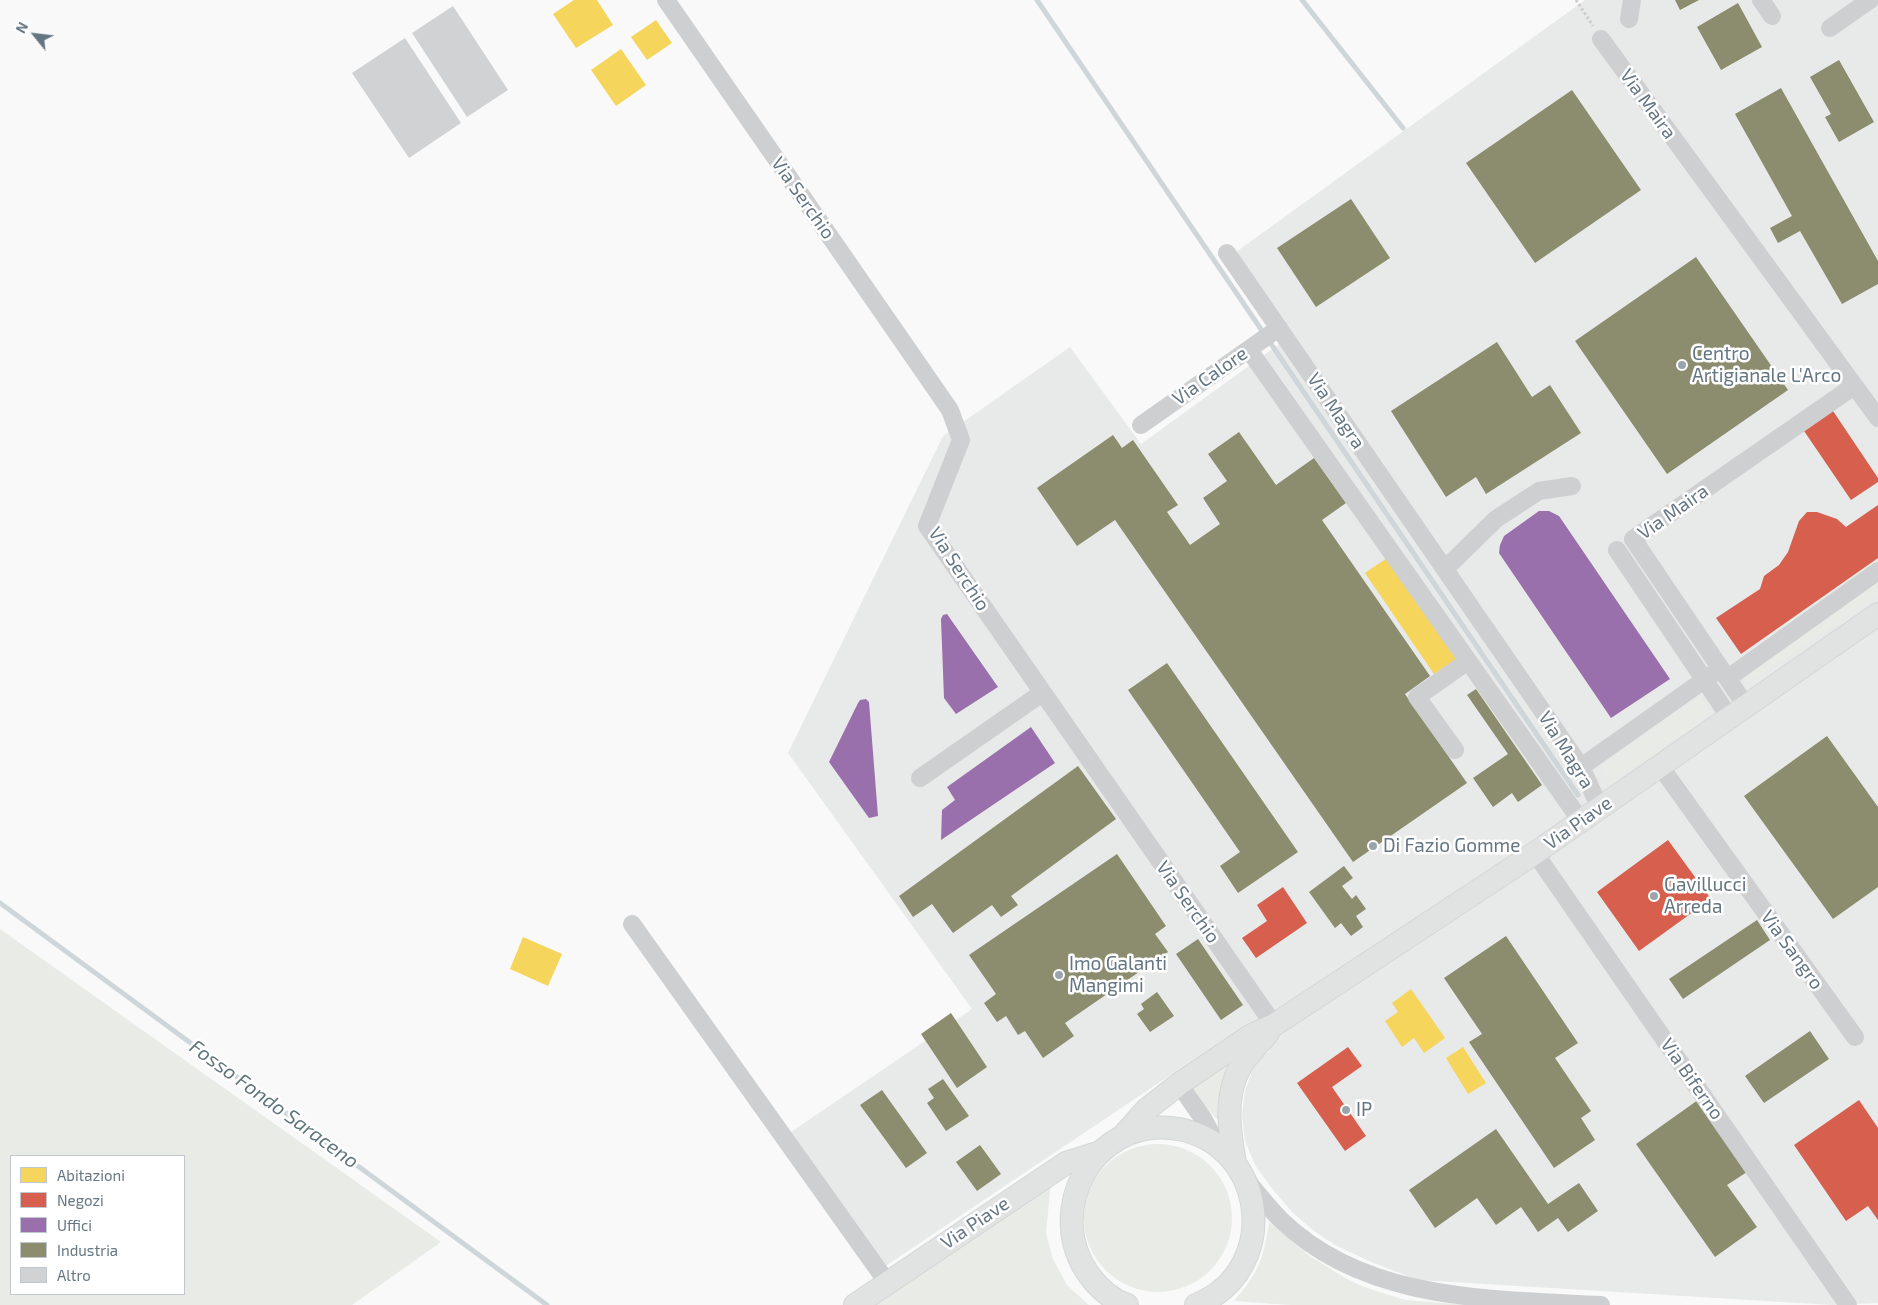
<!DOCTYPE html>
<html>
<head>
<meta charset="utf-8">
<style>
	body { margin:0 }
	#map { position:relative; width:1878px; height:1305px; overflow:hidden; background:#f9f9f9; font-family:"Exo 2",sans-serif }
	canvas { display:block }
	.legend { position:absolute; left:10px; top:1155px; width:175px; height:140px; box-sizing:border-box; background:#fff; border:1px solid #c1c8cd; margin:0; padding:6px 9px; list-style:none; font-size:15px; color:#657683 }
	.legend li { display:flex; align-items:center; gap:10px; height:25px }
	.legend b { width:25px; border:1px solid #c1c8cd }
	.north { position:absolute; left:10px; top:10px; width:50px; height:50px; -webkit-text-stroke:4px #fff; paint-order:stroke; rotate:299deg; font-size:14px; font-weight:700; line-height:20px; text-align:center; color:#657683 }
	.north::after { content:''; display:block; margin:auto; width:18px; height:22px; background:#657683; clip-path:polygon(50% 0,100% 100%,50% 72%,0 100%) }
</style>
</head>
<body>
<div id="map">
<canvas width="1878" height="1305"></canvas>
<ul class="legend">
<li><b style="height:14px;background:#f6d55c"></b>Abitazioni</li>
<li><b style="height:14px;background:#d6604d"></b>Negozi</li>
<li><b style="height:14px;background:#9970ab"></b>Uffici</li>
<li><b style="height:14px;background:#8c8c6e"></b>Industria</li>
<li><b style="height:14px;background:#d0d2d3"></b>Altro</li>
</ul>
<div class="north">N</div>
</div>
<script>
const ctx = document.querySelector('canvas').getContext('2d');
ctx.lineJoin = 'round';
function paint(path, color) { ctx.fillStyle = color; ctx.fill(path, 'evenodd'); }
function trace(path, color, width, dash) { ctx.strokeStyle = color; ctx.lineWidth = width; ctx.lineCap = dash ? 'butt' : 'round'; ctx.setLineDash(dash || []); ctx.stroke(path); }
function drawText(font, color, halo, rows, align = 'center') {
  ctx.font = font + ' "Exo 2",sans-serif'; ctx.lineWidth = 5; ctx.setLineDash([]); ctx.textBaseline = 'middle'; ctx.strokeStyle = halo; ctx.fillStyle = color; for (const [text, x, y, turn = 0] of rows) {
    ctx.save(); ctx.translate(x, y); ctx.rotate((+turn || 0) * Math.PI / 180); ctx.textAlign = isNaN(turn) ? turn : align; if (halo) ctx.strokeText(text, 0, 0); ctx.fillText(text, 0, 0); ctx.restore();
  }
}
paint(new Path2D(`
	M1585,0H1878V1303L1832,1305L1418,1280L1371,1262L1335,1245L1314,1231L1292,1212L1270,1186L1255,1165L1245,1141L1242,1114L1245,1091L1252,1071L1262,1057L1270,1051L1248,1023L884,1267L791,1132L972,1009L788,753L943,436L1070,347L1141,444L1293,334L1236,252Z`), '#e8e9e9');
paint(new Path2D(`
	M1878,581V596L1748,684L1742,675Z
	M1700,695L1713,713L1608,786L1601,766Z
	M0,929L441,1242L352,1305H0ZM11,1156H184V1294H11Z
	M1245,1048L1223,1126L1203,1104L1190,1086Z
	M1084 1218a74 74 0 1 1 148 0a74 74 0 1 1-148 0Z
	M1051,1181L1046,1233L1053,1259L1067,1285L1089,1305H875Z
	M1269,1222L1307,1254L1345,1278L1364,1287L1405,1300L1468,1305H1290L1234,1301C1258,1274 1264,1258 1269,1222Z`), '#e8ebe6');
paint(new Path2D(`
	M574,0H597L613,25L576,48L553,14Z
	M656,20L672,43L647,60L631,37Z
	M621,49L646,85L616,106L591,70Z
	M1387,558L1456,659L1434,674L1365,573Z
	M523,937L562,954L548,986L510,969Z
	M1411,989L1445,1038L1424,1053L1414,1038L1402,1047L1385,1021L1398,1012L1392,1003Z
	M1463,1047L1486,1083L1468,1094L1446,1058Z`), '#f6d55c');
paint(new Path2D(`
	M1831,408L1878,478V482L1851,500L1802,428Z
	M1878,505V558L1741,654L1716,618L1760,589L1764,576L1779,565L1788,552L1799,521L1807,512H1817L1837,519L1846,527Z
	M1668,840L1711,899L1639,951L1597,892Z
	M1283,887L1307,923L1256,958L1242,938L1267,921L1257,905Z
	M1348,1047L1362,1066L1332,1087L1366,1136L1345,1151L1297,1083Z
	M1859,1100L1878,1128V1220L1868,1206L1846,1221L1794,1145Z`), '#d6604d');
paint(new Path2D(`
	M1539,511H1549L1559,516L1670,679L1611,718L1499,553L1500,545L1504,536Z
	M947,614L998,687L956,714L944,698L941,619L943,615Z
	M866,699L869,702L878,816L869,818L829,762L858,703L860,700Z
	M1031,727L1055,763L941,840L942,810L955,800L947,787Z`), '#9970ab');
paint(new Path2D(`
	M1675,0H1699L1680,10Z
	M1738,3L1762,47L1721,70L1697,27Z
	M1839,60L1874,122L1839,142L1825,117L1831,114L1810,77Z
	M1781,88L1878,261V284L1842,304L1800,231L1778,243L1770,228L1792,216L1735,114Z
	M1572,90L1641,190L1535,263L1466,163Z
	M1351,199L1390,258L1316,307L1277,248Z
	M1696,257L1788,390L1667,474L1575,341Z
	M1497,342L1532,397L1550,385L1581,433L1486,494L1476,477L1446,497L1391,411Z
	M1239,432L1276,485L1314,458L1346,503L1322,520L1430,676L1405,694L1467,783L1353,862L1115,520L1077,546L1037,488L1113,435L1122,448L1133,440L1178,505L1167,512L1190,545L1220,524L1203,498L1227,481L1208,454Z
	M1167,663L1298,852L1238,893L1220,866L1240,852L1128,690Z
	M1476,689L1542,785L1518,802L1512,793L1493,807L1473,778L1508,754L1467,695Z
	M1827,736L1878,807V887L1833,919L1744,796Z
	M1078,766L1116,819L1011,896L1018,905L1001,917L992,905L953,933L932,904L913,917L899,896Z
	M1117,854L1166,926L1155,934L1168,952L1065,1023L1074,1036L1043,1058L1025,1031L1018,1035L1006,1016L997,1022L984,1003L996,994L969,955Z
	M1344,866L1353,878L1342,886L1352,899L1356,895L1366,909L1356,916L1363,927L1351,936L1341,923L1335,928L1309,892Z
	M1757,920L1770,940L1683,999L1669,979Z
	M1506,936L1578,1043L1555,1058L1591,1111L1581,1118L1595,1140L1554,1168L1469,1042L1482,1034L1444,978Z
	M1198,939L1243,1005L1221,1020L1176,954Z
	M1157,992L1174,1016L1150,1032L1137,1014L1144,1009L1141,1004Z
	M951,1013L987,1067L957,1088L921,1034Z
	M1810,1031L1829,1059L1764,1103L1745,1076Z
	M943,1079L969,1116L946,1131L927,1103L934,1098L928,1089Z
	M882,1090L927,1153L906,1168L860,1105Z
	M1698,1100L1747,1172L1727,1185L1757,1227L1715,1257L1636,1144Z
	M1496,1129L1548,1204L1579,1183L1598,1211L1568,1232L1558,1218L1538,1232L1521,1207L1496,1225L1477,1198L1435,1228L1409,1190Z
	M980,1145L1001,1174L977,1191L956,1162Z`), '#8c8c6e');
trace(new Path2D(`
	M1037,0L1578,795
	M1302,0L1403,128
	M0,903L547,1305`), '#ced6d9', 5);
paint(new Path2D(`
	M453,6L508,90L467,117L412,33Z
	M405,38L461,123L409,158L352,73Z`), '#d0d2d3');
const major = new Path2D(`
	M1122,1137L1146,1110L1179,1084L1250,1036L1274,1025L1535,853L1878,614
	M1235,1163C1229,1129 1223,1090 1245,1060C1252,1051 1260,1042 1268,1033
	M855,1305L1066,1163L1101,1152
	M1127,1305C1112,1300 1098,1287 1089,1275C1044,1212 1092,1120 1171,1128C1266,1138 1285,1269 1196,1305`);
trace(major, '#d5d6d7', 24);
trace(new Path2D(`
	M1576,0L1593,26`), '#cbcccd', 3, [2.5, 2.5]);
trace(new Path2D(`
	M666,0L950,410L961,440L927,526L1274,1025
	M1761,0L1772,16
	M1629,19L1632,0
	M1830,28L1870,0
	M1601,39L1878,418
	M1227,253L1581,767L1600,808
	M1249,350L1581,821
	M1141,425L1279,328
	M1617,550L1730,718
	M1445,569L1496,519L1539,491L1572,486
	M1728,678L1878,571
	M1746,706L1633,539L1854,386
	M1455,750L1417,697L1468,661
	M1660,766L1855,1037
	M1581,767L1714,673
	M920,778L1042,693
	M1535,853L1848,1305
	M632,924L887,1282
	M1179,1084L1204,1120L1217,1145
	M1248,1182C1259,1195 1269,1208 1281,1220C1366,1302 1491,1299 1601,1305`), '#cecfd0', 18);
trace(major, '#e1e2e2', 22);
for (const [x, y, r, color] of [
	[1682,365,5,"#99a4ac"],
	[1373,846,5,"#99a4ac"],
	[1654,896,5,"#99a4ac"],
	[1059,975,5,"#99a4ac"],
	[1346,1110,5,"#99a4ac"]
]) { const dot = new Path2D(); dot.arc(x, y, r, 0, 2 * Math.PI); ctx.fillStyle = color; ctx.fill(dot); trace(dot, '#fff', 2); }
drawText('19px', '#657683', '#fff', [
	["Via Maira",1648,104,54],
	["Via Serchio",803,198,55],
	["Via Calore",1210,376,-35],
	["Via Magra",1336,411,56],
	["Via Maira",1673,512,-35],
	["Via Serchio",959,569,57],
	["Via Magra",1566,750,58],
	["Via Piave",1578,823,-35],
	["Via Serchio",1188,902,55],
	["Via Sangro",1792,950,54],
	["Via Biferno",1692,1079,55],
	["Via Piave",975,1223,-34]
]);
drawText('19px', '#657683', '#fff', [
	["Centro",1692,354],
	["Artigianale L'Arco",1692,376],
	["Di Fazio Gomme",1383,846],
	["Gavillucci",1664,885],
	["Arreda",1664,907],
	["Imo Galanti",1069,964],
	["Mangimi",1069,986],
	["IP",1356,1110]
], 'left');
drawText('italic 20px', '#60757c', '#fff', [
	["Fosso Fondo Saraceno",274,1104,36]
]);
</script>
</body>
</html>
